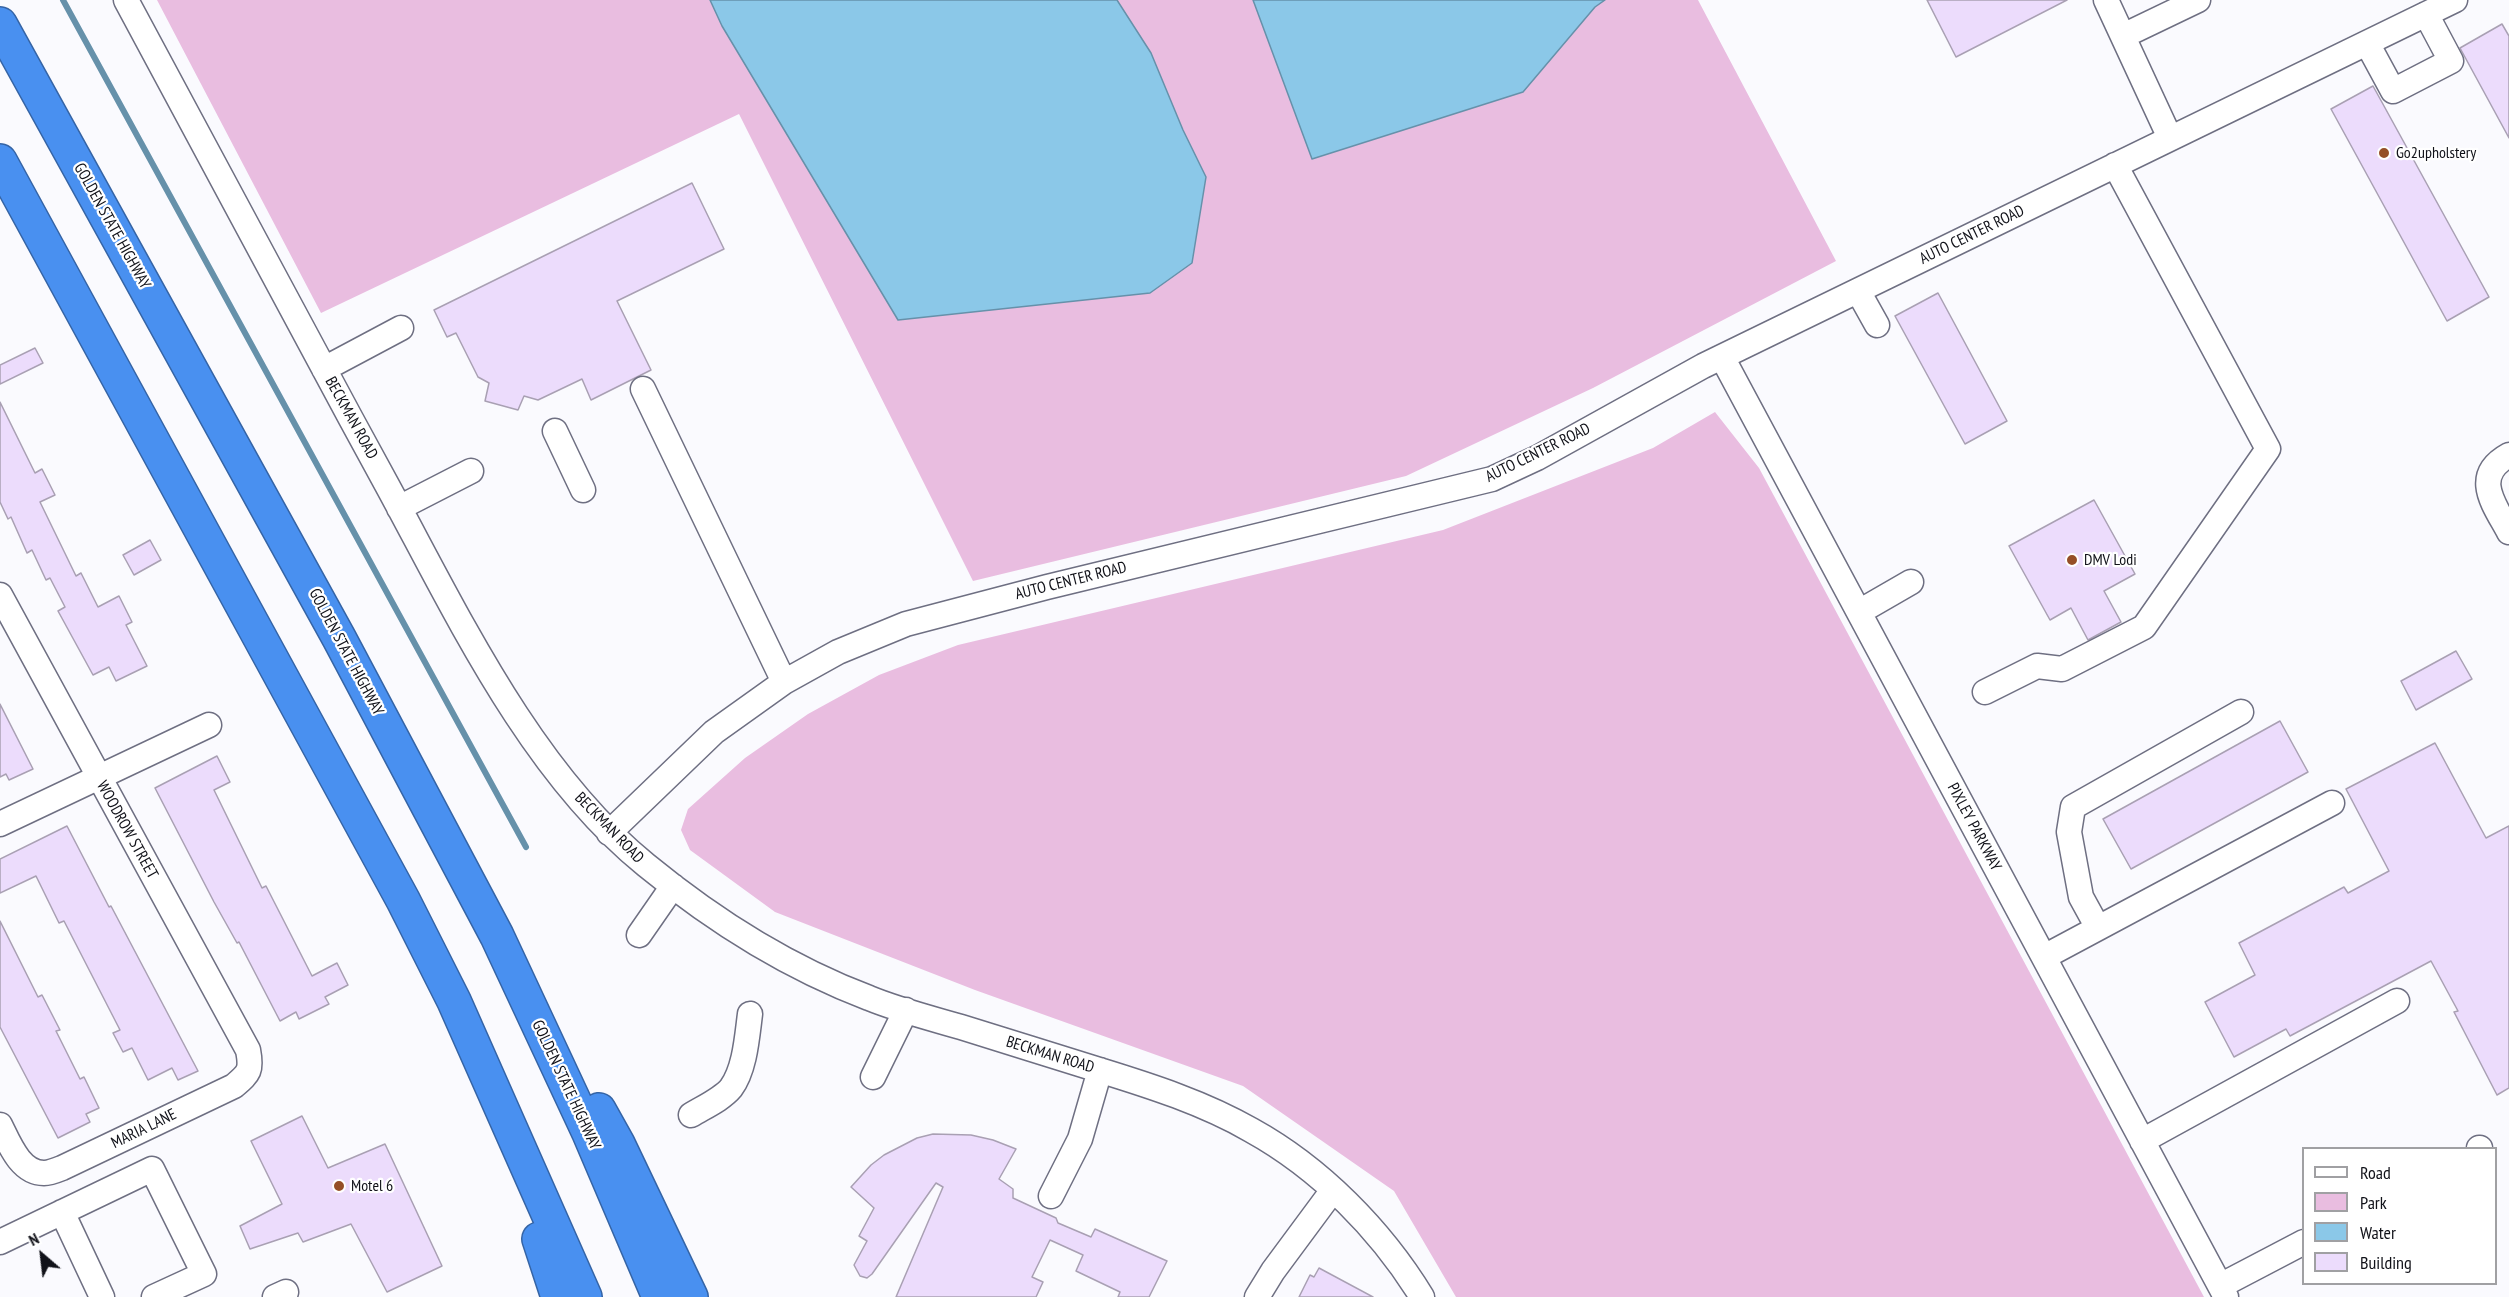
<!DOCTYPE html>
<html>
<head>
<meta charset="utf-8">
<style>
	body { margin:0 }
	#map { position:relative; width:2509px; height:1297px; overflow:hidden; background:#fafafe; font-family:"PT Sans Narrow",sans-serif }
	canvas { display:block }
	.legend { position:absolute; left:2302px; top:1147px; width:195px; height:138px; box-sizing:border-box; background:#fff; border:2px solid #a0a0a3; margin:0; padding:8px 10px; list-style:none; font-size:18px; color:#111219 }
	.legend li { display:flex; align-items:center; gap:12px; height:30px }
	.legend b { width:30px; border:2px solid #a0a0a3 }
	.north { position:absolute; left:12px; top:1225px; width:60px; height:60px; -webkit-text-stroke:4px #fff; paint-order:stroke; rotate:332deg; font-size:16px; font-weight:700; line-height:24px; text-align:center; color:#111219 }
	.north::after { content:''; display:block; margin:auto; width:21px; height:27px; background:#111219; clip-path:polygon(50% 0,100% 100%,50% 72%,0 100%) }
</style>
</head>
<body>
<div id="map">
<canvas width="2509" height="1297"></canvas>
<ul class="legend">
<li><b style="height:8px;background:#fff"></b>Road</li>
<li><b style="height:16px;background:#e9bde0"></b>Park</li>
<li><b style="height:16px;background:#8bc8e8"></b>Water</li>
<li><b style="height:16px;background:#ecdcfc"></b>Building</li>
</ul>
<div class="north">N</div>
</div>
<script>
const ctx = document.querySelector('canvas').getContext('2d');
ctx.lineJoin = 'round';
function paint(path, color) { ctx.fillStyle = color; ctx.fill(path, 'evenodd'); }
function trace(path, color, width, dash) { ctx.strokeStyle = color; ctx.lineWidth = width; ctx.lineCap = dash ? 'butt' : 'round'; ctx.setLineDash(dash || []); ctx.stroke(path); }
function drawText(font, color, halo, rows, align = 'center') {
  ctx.font = font + ' "PT Sans Narrow",sans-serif'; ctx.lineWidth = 4.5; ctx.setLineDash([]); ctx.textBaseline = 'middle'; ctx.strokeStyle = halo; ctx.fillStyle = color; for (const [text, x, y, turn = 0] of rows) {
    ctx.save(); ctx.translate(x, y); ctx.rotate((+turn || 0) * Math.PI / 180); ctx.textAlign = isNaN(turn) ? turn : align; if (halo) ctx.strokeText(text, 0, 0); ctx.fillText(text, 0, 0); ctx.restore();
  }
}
paint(new Path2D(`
	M157,0H1698L1836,261L1593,388L1406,476L973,581L739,114L321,313Z
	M1715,412L1759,468L2204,1297H1456L1394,1191L1243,1086L975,990L775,912L690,850L681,830L688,809L745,758L808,714L879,675L958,645L1443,530L1653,448Z`), '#e9bde0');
const water = new Path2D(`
	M710,0H1117L1151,53L1183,130L1206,177L1192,263L1150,293L898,320L722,26Z
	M1253,0H1605L1595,7L1523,92L1312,159Z`);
paint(water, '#8bc8e8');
trace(water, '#6691aa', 1.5);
trace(new Path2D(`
	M63,0L526,847`), '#6691aa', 6);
const building = new Path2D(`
	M1927,0H2067L1956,57Z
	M2502,24L2509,36V138L2460,48Z
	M2373,86L2489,297L2447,321L2331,109Z
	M692,183L724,249L617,301L651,370L591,400L582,379L538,400L524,396L518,410L485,401L489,383L478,377L456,333L447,337L434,310Z
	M1938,293L2007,421L1965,444L1895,316Z
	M35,348L43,363L0,384V365Z
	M0,402L35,473L42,469L55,495L40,502L76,576L81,573L98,607L119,596L132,622L126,625L147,666L116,681L109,667L93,675L58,611L65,607L50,578L46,580L32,550L27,553L11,517L8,519L0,502Z
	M2094,500L2135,574L2104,591L2121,622L2088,640L2071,608L2050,620L2009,546Z
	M150,540L161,560L134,575L123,555Z
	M2456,651L2472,679L2416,710L2401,681Z
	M0,704L33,769L9,780L6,774L0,777Z
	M2280,721L2308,772L2131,869L2103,819Z
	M2435,743L2486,838L2509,826V1088L2497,1095L2454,1012L2458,1011L2431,961L2290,1036L2286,1029L2234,1057L2205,1002L2255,975L2239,943L2344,887L2348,893L2389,871L2346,789Z
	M217,756L230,782L214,790L262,888L266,886L312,976L337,963L348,985L325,997L329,1004L299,1019L296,1012L280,1021L239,942L237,943L214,902L155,788Z
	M67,826L109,907L111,906L198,1071L178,1080L172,1068L148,1080L132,1048L123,1052L113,1033L120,1030L64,921L59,923L36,876L0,893V859Z
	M0,921L38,997L42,995L60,1030L56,1031L80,1079L84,1077L99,1108L86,1114L90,1122L58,1138L0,1027Z
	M302,1116L328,1168L385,1144L442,1266L387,1292L351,1224L303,1242L298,1233L250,1249L240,1226L282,1204L251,1141Z
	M933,1134L971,1135L993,1140L1016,1149L999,1179L1013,1189V1198L1056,1218L1058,1223L1091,1237L1095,1229L1167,1261L1149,1297H1118L1120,1292L1076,1271L1083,1255L1050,1240L1032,1277L1043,1282L1036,1297H896L943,1187L936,1183L872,1274L867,1278L860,1276L854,1265L867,1241L859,1236L874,1208L851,1187L871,1165L884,1155L917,1138Z
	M1319,1268L1373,1297H1299L1310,1275L1314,1277Z`);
paint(building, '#ecdcfc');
trace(building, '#a9a0b3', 1.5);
const minor = new Path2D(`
	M126,0C213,162 299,324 387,485C457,614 530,771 646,865C713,920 787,967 869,998C898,1010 930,1018 961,1027C1007,1041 1053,1056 1099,1070C1151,1086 1204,1103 1251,1130C1320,1168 1381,1230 1422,1297
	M2106,0L2170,138
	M2123,36L2198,0
	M2367,43L2393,91L2451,61L2426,14
	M1858,291L1877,325
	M1722,357L2226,1297
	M324,369L401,328
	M643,389L784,682
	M555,431L583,490
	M2509,455C2471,476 2494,504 2509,532
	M399,508L471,471
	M0,595L248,1050C252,1071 249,1073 234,1086L62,1168C57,1170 49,1173 44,1173C20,1173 9,1143 0,1125
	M1859,612L1911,582
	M1985,692L2037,666L2062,669L2144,627L2268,449L2115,165
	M0,824L209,725
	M609,833L714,732L784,682L838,652L906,624L1047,587L1492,479L1537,458L1703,366L2455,0
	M2098,928L2081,897L2069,832L2073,807L2241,712
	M639,935L673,886
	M2044,957L2332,803
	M873,1077L906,1010
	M691,1115C704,1107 722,1099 731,1088C745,1069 747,1037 750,1014
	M2142,1141L2397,1001
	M2479,1148H2480
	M1051,1196L1080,1139L1100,1070
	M62,1212L102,1297
	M0,1242L152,1169L204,1274L154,1297
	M2220,1286L2304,1242
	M275,1297L286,1292
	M1257,1297L1273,1271L1333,1190`);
const highway = new Path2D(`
	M0,24L339,638L497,936L589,1133L659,1297
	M0,161L403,900L454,1001L585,1297
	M599,1110L618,1144L691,1297
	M539,1239L558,1297`);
trace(minor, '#6e6f82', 27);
trace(highway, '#3564a5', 36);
trace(minor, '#fff', 24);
trace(highway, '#4990f0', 33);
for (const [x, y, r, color] of [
	[2384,153,6,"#954f27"],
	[2072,560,6,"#954f27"],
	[339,1186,6,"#954f27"]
]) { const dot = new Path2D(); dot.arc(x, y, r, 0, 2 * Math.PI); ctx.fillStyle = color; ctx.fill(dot); trace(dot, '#fff', 2); }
drawText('16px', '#111219', '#fff', [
	["Go2upholstery",2396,153],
	["DMV Lodi",2084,560],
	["Motel 6",351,1186]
], 'left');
drawText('16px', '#111219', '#fff', [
	["GOLDEN STATE HIGHWAY",112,226,61],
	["AUTO CENTER ROAD",1972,235,-26],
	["BECKMAN ROAD",351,418,61],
	["AUTO CENTER ROAD",1538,453,-26],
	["AUTO CENTER ROAD",1071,581,-14],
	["GOLDEN STATE HIGHWAY",346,652,62],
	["PIXLEY PARKWAY",1974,827,62],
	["BECKMAN ROAD",609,828,46],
	["WOODROW STREET",127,830,61],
	["BECKMAN ROAD",1050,1055,17],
	["GOLDEN STATE HIGHWAY",566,1085,65],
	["MARIA LANE",144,1129,-26]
]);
</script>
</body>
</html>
